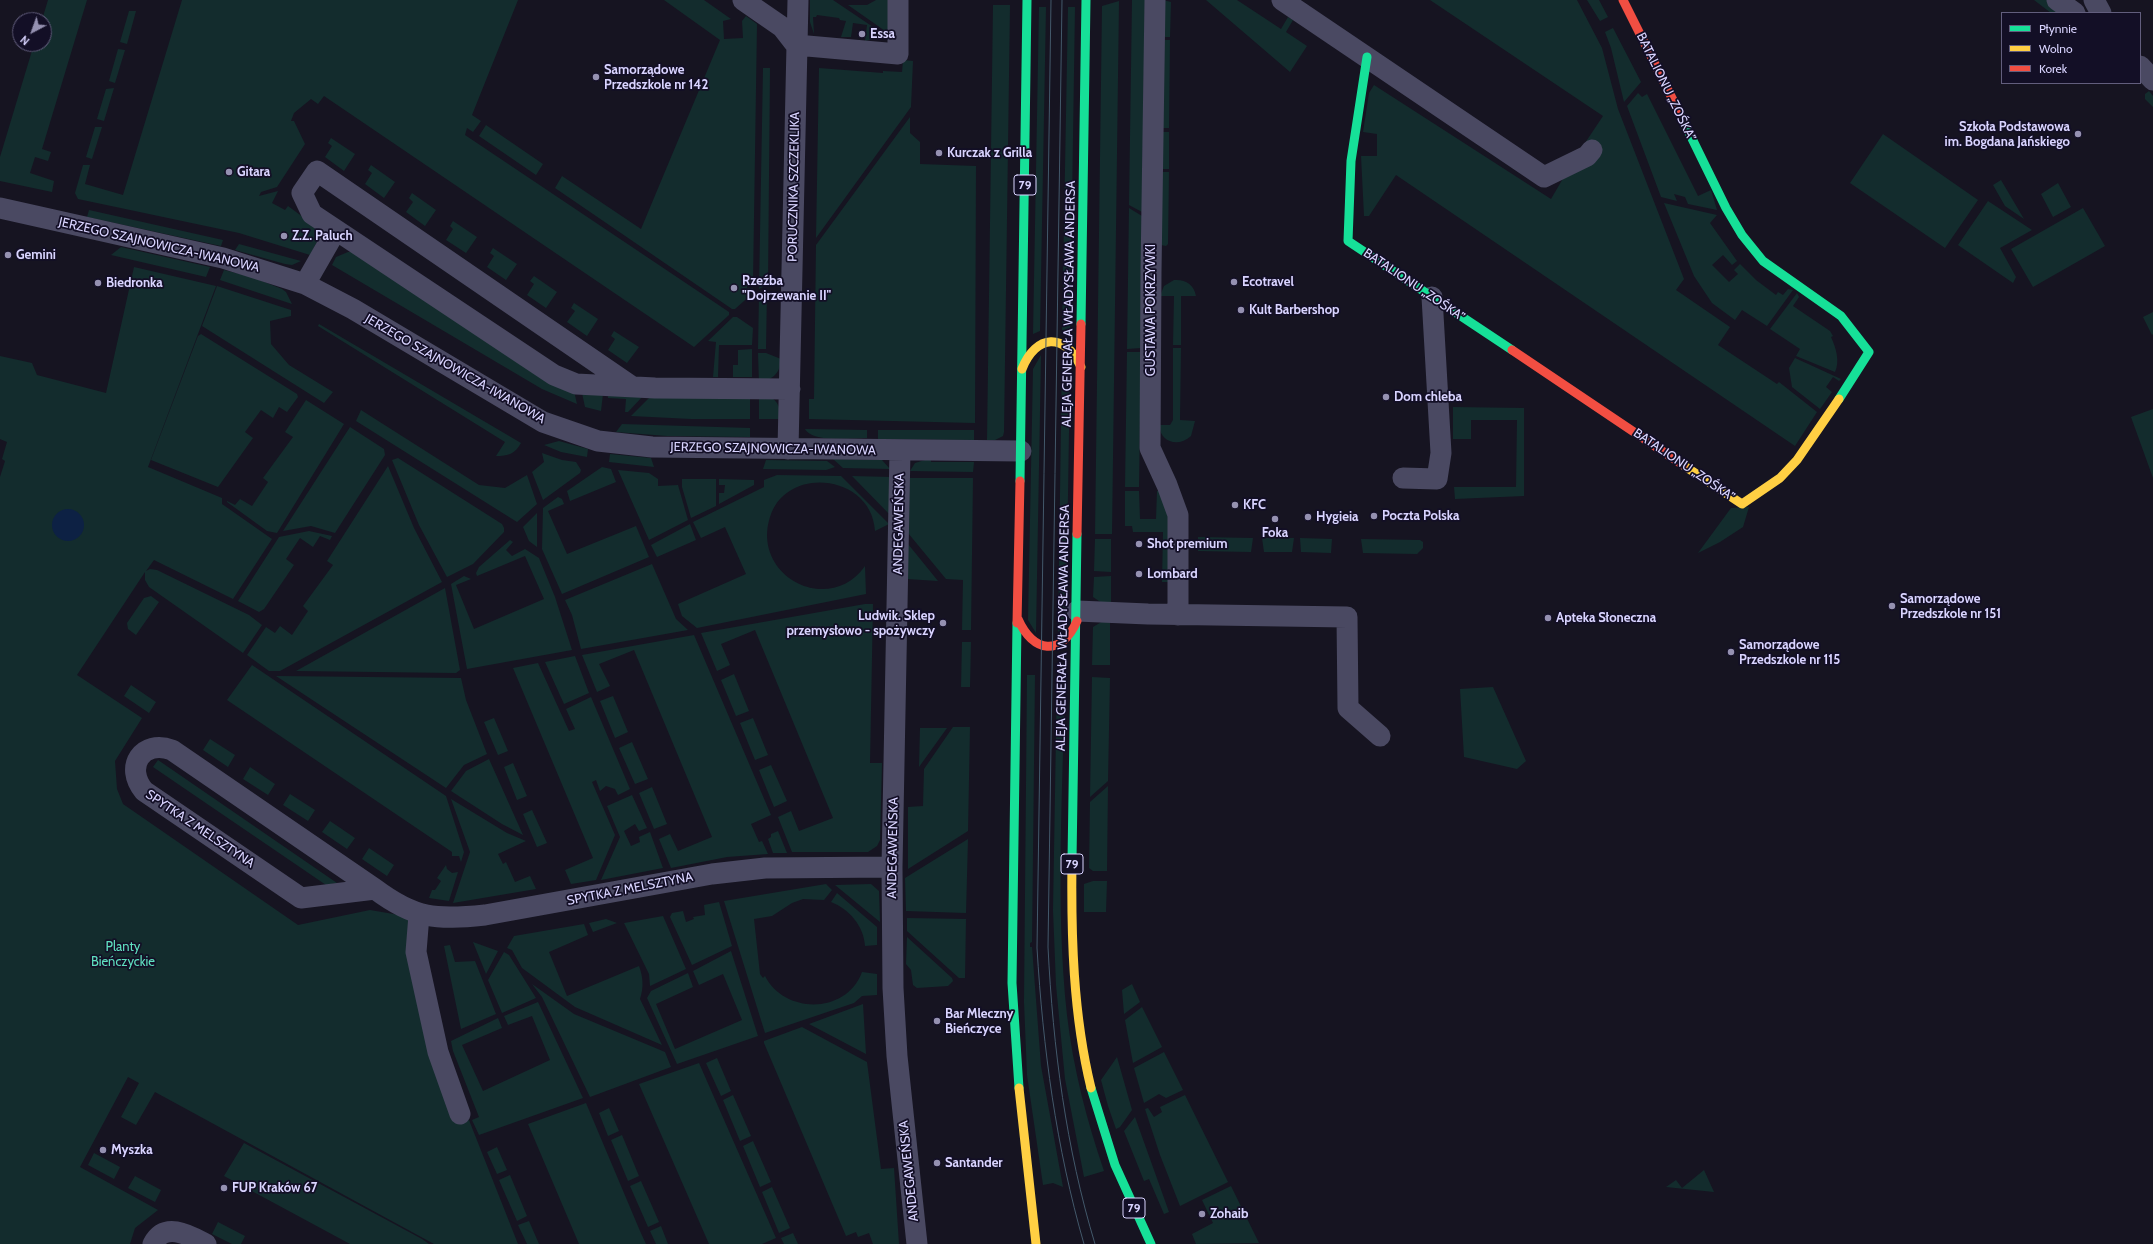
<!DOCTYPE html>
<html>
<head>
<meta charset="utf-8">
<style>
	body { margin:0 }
	#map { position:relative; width:2153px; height:1244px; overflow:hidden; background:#161421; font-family:Cabin,sans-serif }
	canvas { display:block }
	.legend { position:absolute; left:2001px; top:12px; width:140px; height:72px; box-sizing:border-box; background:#130f26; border:1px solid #625e7d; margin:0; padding:5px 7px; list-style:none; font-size:12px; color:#d9d4ff }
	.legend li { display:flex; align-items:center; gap:8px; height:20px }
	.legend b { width:20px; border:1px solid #625e7d }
	.north { position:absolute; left:12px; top:12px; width:40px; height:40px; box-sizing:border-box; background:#130f26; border:1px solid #625e7d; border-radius:50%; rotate:221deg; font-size:11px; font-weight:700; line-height:16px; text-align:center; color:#d9d4ff }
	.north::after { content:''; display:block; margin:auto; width:14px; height:18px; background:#9591b1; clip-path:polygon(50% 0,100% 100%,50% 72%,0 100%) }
</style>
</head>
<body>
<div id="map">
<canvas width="2153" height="1244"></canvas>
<ul class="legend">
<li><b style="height:5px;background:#16e098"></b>Płynnie</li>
<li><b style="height:5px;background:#ffcf43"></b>Wolno</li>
<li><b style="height:5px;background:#f24e42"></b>Korek</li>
</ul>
<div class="north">N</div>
</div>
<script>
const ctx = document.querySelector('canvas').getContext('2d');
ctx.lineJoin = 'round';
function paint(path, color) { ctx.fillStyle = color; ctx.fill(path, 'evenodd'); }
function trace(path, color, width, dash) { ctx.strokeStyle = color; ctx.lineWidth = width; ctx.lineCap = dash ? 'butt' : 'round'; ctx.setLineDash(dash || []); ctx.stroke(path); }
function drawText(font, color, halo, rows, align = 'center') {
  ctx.font = font + ' Cabin,sans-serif'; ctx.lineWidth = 3.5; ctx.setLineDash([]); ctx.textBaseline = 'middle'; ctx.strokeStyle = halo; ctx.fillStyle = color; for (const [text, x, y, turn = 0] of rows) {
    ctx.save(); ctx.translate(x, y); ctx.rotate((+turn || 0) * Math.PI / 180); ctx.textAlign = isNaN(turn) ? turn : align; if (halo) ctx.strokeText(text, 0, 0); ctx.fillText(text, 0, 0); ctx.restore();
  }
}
paint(new Path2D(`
	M48,0H87L42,149L51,152L48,161L35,157L30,173L54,181L52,192L0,181V157L34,44H44V20H42Z
	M182,0H518L472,115L481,121L473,132L467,128L465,135L729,312V315L694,347L324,96L318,104L311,99L294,113L291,121H294L305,144L277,187L261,192L259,196L278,191L272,203L285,210L288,206L315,226L318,240L310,255L239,233L78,199L75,193L83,165H90L85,184L123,195Z
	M664,0H704L731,19L723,21L724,39L743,38L742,21L746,16L757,24L753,282H747V288H753V293L735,309H732L555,188L562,176L641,229L720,40Z
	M810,0H833L882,33L877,38L865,41L867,25L853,23L851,37H841L846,21L840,20L839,18L817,15L816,17H813L814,34L810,22Z
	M876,0H891L888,33L848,5H867Z
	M1132,0H1145L1142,212L1129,205Z
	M1163,0L1171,2L1170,37H1163Z
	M1206,0H1237L1281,29L1288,17L1293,20L1286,32L1307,46L1290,72Z
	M1430,0H1577L1602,48L1618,109L1684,279L1676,290L1730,327L1718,345L1777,384L1779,382L1817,412L1795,446L1396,175L1369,216H1364L1361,156H1377V134L1363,132L1369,93L1374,85L1551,199L1575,158L1603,116Z
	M1587,0H1599L1608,17L1600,21Z
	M2034,0H2047L2065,13H2051Z
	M1119,1L1112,534H1095L1102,6Z
	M993,5H1010L1004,432L1003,436L995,440H987Z
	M1039,7H1046L1040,331L1033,334Z
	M1068,7H1075L1070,334L1062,330Z
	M129,11H136L127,44L120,42Z
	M1613,28L1641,82L1624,102L1611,48L1605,32Z
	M1163,40H1170L1169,128H1162Z
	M118,49L125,50L115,83L109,81Z
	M903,60L913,61L911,107L816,238L819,68L883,73V71L902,72Z
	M763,68H770L768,284L759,289Z
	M114,88L104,121L97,119L106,89Z
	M2149,91L2153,96V107L2145,99V94Z
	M1638,93L1642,97L1647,94L1698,196L1711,190L1717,210L1688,204L1685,197L1674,194L1677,201L1661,197L1627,106Z
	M910,117V133L920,142V164L976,166L975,423L809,419V399H814L816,245Z
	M486,125L543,164L536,175L479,136Z
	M95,127H102L92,159L86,157Z
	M1162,132H1169V169H1161Z
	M1883,134L1978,200L1945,248L1850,183Z
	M331,138L355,154L344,171L325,157L332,146L328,143Z
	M371,165L395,182L384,198L365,184L372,173L368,170Z
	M1161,172H1169L1168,244L1166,246L1161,245Z
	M2001,180L2024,219L2005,206L1993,185Z
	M2058,183L2071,207L2053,217L2041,194Z
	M412,193L436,210L425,226L406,212L413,202L409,198Z
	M1988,201L2032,230L2000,248L2016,277L2013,283L1958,245Z
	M1664,203L1717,215L1710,223L1737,261L1732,265L1723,255L1712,265L1729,282L1738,274L1734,270L1740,264L1756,280L1776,295L1778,292L1783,295L1788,289L1793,290L1767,326L1742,310L1735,320L1712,303L1694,276Z
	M1129,208L1142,216L1141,348L1127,349Z
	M2083,208L2105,246L2033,287L2011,249Z
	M89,210L223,240L221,246L87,217Z
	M453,221L477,237L466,253L446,240L453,229L450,226Z
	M239,244L301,261L292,265L285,264L235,250Z
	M121,247L210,267L206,277L111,255Z
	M493,248L517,264L506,280L487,267L494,256L490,253Z
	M348,252H359L574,391L577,404L542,389L332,265L336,257Z
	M134,267L216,286L148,467L222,498V504L272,539L233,599L154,560L146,571L150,569L157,570L249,615L262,625L243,653L149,587L145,580V572L77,675L142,718L115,761L117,789L123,804L298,925L370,910L411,917L450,1072L518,1244H434L155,1092L136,1125L121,1117L139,1083L128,1077L80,1167L158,1210L135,1228L130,1244H0V477L5,461L2,459L7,442L0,439V356L32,363L37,375L106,393Z
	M224,270L252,277L282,289L286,292L292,304L220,280Z
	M534,276L557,292L546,308L527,295L534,284L530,281Z
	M1174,280C1185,279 1194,284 1196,296H1181V345H1173L1174,296H1160L1164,286Z
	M217,286L291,310V316L270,321L271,344L289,365L333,392L324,403L202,326Z
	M767,290L766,349H758L759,295Z
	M1797,293L1799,297L1793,306L1830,331L1833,336L1831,337C1836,348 1840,361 1835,372L1796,356L1800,349L1770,329Z
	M574,303L598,319L587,336L567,322L575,311L571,308Z
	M2153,312V334L2152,335L2143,317Z
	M733,317H737L753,328L752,345H719L718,377H713L716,342L708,341Z
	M319,324L521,443C515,454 508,456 496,456L505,442L318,326Z
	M614,331L639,347L627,363L608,350L615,339L611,336Z
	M201,334L297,394L298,397L287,412L279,407L273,418L261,410L245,432L253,438L218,487L151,460L198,336Z
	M1173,348H1181L1180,420L1195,421L1191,436C1178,448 1160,442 1159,425H1170L1173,420Z
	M752,349V377H733V365H738V350Z
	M1127,352H1141L1139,487H1125Z
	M758,353H766L781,359C780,375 772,379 759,383Z
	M1041,355L1036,633L1028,620L1033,369Z
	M1062,355L1067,359L1070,369L1066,621L1063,627L1058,633Z
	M1795,358L1841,379L1839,381L1833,377L1826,387L1832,392L1820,409L1792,387L1789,368Z
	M582,393L603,394L601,411L585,407Z
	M608,394L643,396L628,412H625L626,399L608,398Z
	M750,394V419H691L631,416L652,395Z
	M759,394C777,398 779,402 781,419H759Z
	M306,400L344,424L277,533L267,531L227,502V501L235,505L240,499L252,506L268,482L263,478L293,437L285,432Z
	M1453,407L1524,408V496L1455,499L1454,487H1516L1517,420H1471V439H1453Z
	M2153,409V478L2131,417Z
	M361,410L479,485L505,488L527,475L537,504L517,522L356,421Z
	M622,424L750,428V437L667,436L616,432Z
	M350,427L384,449L385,455L335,533L311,526L283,531Z
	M805,429L867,430V438C852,438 813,443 805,429Z
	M878,430H974V440L878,439Z
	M559,441L588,449L587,457L561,452L544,445Z
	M542,453L562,460L576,462L581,470L580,473L543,500L532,472L544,462Z
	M610,454L651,458L654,467L609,462Z
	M398,458L502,524L504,528V532L473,564L447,577L419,525L392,460Z
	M833,459L882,460L890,469L843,468Z
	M766,460L827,461L835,467L826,470L763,469Z
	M925,460H931V462H974L973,472L910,471L915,463Z
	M388,466L414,528L442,582L280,671H269L247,655L266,627L275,633L280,626L292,635L308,611L303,606L333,565L327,561Z
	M602,467L611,469L616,482L570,501L567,491Z
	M618,470L649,473L658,479V486L678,485L688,520L649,540Z
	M777,475L841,476L889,524L875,531C872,475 787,464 770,517C751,576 829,617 865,566L866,594L697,628L682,616L678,604L746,574L725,527L701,538L693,522L764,487V480Z
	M852,476L892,477V517Z
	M909,478H973L971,630H962L963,580L946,579L908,533Z
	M682,479H716V506L691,518L682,487Z
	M719,479L754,480V485L719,504V493H724L725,485H719Z
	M1125,491H1139L1140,519H1156L1157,491H1161L1168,511L1171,582H1162L1163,532H1133L1132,526H1125Z
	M558,497L562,499L564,504L548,511L567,554L636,526L649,557L562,594L542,549L543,508Z
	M1749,507L1743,527L1720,542L1698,553L1731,508Z
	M537,513V547L529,541L523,527Z
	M690,524L696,540L657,557L651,545Z
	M309,531L332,536L330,540L320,536L313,547L300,538L286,559L294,565L264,609L259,612L238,601L279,537Z
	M1198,537L1253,538L1251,552L1198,551Z
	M1262,538H1294L1292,552H1264Z
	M1300,538L1332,539L1331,553L1301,552Z
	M1095,539H1111V572L1094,571Z
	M1361,539L1420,540L1423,542V548L1417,554L1363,553Z
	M510,540L513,542L506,550L512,556L525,549L539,558L555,597L572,650L467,669L451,584L464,576L471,579L456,585L474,629L544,599L525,556L477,576L476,573L479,567Z
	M908,544L938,581L907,579Z
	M652,564L676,619L688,630L581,649L572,615L565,600Z
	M1111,576V604L1102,603L1093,597L1094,577Z
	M445,588L460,670L456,673L296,671Z
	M151,596L159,602L136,635L128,629L127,623L144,598Z
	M865,604H873L870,763H882L880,840L877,846L868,852H792L778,817L791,811L799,831L833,818L755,630L721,644L730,665L717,671L701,633Z
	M1103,621L1110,622V665H1092L1093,627Z
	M694,635L771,815L751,824L759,842L762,841L768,854L727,857L671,868L659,839L670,834L678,851L712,837L634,650L599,664L610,686L597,692L582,655Z
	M962,642H971L970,687H961Z
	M575,656L589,693L564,704L545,662Z
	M538,663L569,731L575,729L566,709L591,697L630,789L618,795L615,789L606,786L600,791L596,780L592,782L615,835L596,880L571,884L565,870L593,858L513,668Z
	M252,665L446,796L464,852L461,862L459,856H452V852L227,700Z
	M734,674L749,711L736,716L721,680Z
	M1027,675H1035L1032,942L1030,943V947H1032L1041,1066L1063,1187L1053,1183L1043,1185L1027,1075L1024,1002Z
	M276,676L461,678L466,700L487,754L464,765L446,788Z
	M1057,676H1065C1063,789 1055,903 1067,1015C1073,1068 1087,1121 1104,1171L1084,1177L1065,1079L1056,985L1053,910Z
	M1092,677L1110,678L1108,781L1090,797Z
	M131,685L156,702L149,713L124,696Z
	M1493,687L1526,761L1517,769L1464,757L1460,689Z
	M613,696L628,732L615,738L600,701Z
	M494,718L508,751L498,755L484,722Z
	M753,718L768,755L755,760L740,723Z
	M953,727H970L968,831L908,869V807L923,806L924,769Z
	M920,728H947L919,767Z
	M210,739L235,755L228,767L203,750Z
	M632,742L648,779L635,784L619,748Z
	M489,759L523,835L502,824L451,791L466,771Z
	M158,760L337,883L326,885L153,767Z
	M513,763L527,796L517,800L504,767Z
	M771,765L787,801L774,807L759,770Z
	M250,767L275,784L268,795L243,779Z
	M1108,786L1107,871H1093L1089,868L1090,802Z
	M652,787L667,824L654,829L639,793Z
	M290,794L315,810L308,821L283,805Z
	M632,795L647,828L639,831L635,824L624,831L631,846L640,842L639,837L650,832L663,868L601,880L620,837L607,806Z
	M451,799L507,833L526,841L498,854L503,864L506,862L515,882L530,876L536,889L453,903L470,852Z
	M532,810L547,843L537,847L523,814Z
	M330,821L355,838L347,849L322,832Z
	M778,831L787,853H773L768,839L771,837V834Z
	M968,839L966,913L906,911L905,878Z
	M369,848L394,865L387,876L362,859Z
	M446,865L447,869L452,873L458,872L449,901L429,898L432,890H435L441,881L437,878Z
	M1093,881H1107L1106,912H1084V884Z
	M826,884L832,890L824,900L803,899L792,903L772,916L754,919L760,974L763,978L765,976C785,1015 847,1014 862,972L877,974V995L862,996L854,1003L765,1033L724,901Z
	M871,884L879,891L880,922L835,885Z
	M837,893L877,927V945L865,946C864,926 849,909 831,902Z
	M719,902L732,946L692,965L670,917L672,913L683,911L686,922L694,919L693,917L705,915L704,905Z
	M663,916L686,969L650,986L649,974L624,923Z
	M907,918L966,919L965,978H959L907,931Z
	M606,919L617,923L593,932L589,923Z
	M584,924L588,935L549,952L567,996L639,966C643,977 644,987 640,999L662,1045L575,1007L522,968L512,950L507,948L514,936Z
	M907,937L952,978L953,981L948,986L917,988L913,985L911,970L906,964Z
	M473,942L498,951L486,974Z
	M450,945L455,962L475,961L496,1014L461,1029L444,946Z
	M731,951L758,1036L677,1064L647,998L651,991L688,973L693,987L656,1004L675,1049L742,1020L723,974L699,985L693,971Z
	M504,952L509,955L536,998L502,1013L488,980Z
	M532,984L574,1014L665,1052L671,1067L590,1097L542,997Z
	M1132,984L1140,1002L1124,1014L1122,990Z
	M538,1002L583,1098L479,1135L472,1120L479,1117L453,1051L451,1041L498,1018L502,1028L462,1045L483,1091L550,1060L532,1016L508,1025L504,1016Z
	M863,1004L866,1054L809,1024Z
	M1142,1007L1162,1047L1133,1063L1125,1020Z
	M802,1027L867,1062L881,1169L894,1168L899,1244H873L869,1233L858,1237L856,1232L846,1236L764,1043V1041Z
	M1164,1052L1183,1090L1166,1098L1159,1094L1144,1103L1134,1068Z
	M1117,1057L1132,1110L1120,1127L1116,1129L1108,1106L1101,1080Z
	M717,1058L731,1091L721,1096L706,1063Z
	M699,1063L776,1238L762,1244H709L639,1084Z
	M733,1095L751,1136L740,1141L723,1100Z
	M1185,1095L1228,1182L1180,1206L1160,1155L1145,1109L1148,1108L1154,1117L1162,1112L1160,1107Z
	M586,1103L640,1231L646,1244H579L528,1124Z
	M609,1108L619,1131L608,1136L599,1113Z
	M1135,1117L1169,1212L1164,1214L1149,1179L1144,1181L1124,1131Z
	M622,1135L639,1176L628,1181L611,1140Z
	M753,1141L771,1182L760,1187L743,1146Z
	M244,1143L422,1239L429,1244H350L224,1176Z
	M497,1147L507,1170L497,1174L487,1152Z
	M94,1153L120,1167L114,1179L88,1165Z
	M1704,1170L1714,1192L1666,1187L1676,1180L1682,1188Z
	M510,1175L527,1216L517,1221L499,1180Z
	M135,1176L161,1190L155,1202L128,1188Z
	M641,1181L659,1222L648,1227L630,1186Z
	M1231,1186L1259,1243L1196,1244L1192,1234L1213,1223L1202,1200Z
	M772,1187L790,1228L779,1233L762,1192Z
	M529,1221L539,1244H527L518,1225Z
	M218,1222L245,1236L241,1244H232L212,1234Z
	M661,1226L668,1244H656L650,1231Z
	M793,1233L798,1244H784L781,1238Z`), '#132c2d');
paint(new Path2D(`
	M52 525a16 16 0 1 1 32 0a16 16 0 1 1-32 0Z`), '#0d2144');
trace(new Path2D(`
	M743,0L782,27L796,45
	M1155,0L1151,272L1150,448L1167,485L1178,515V615
	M1282,0L1544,177L1587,156L1592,150
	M2057,0L2075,13
	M2094,0L2101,13
	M796,45L898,54V0
	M2140,66L2153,80
	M0,208L223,258L305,284L353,309L543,422L598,441L652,447L1021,451
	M305,284L336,230
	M631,386L317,171L302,193L312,214L554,375L576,384L655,388L790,389
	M788,449L798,0
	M900,450L892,867L893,988L897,1056L917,1244
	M1403,478L1437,479L1441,453L1432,297
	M1077,611L1148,614L1347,617L1348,708L1380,736
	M375,889L301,898L144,791C124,767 142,739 172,750L375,889C415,919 436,920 485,915L712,874L765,868L892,867
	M419,915L416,952L438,1052L460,1114
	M153,1244C165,1221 189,1235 206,1244`), '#4a4962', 21);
trace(new Path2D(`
	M1367,57L1351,161L1348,241L1512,350
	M1678,110L1726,208L1742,235L1763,261L1841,316L1869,352L1839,399
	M1081,324L1086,0
	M1020,481L1027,0
	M1017,623L1012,983L1019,1088
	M1072,860L1077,534
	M1091,1088L1115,1165L1151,1244`), '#16e098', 9);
trace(new Path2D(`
	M1022,369C1036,334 1065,332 1081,367
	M1683,465L1742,504L1780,478L1797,460L1839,399
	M1072,860C1071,936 1073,1014 1091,1088
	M1019,1088L1036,1244`), '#ffcf43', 9);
trace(new Path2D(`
	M1623,0L1678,110
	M1512,350L1683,465
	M1077,534L1081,324
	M1018,619C1033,653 1061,657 1077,621
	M1017,623L1020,481`), '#f24e42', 9);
trace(new Path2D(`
	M1051,0L1037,948C1043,1048 1056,1147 1084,1244
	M1062,0L1048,947C1053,1048 1066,1148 1095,1244`), '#43596b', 1);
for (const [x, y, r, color] of [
	[862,34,4,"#9591b1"],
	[596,77,4,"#9591b1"],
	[2078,134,4,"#9591b1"],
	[939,153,4,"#9591b1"],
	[229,172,4,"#9591b1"],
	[284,236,4,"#9591b1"],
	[8,255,4,"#9591b1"],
	[1234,282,4,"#9591b1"],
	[98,283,4,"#9591b1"],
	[734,288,4,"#9591b1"],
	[1241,310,4,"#9591b1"],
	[1386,397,4,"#9591b1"],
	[1235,505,4,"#9591b1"],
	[1374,516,4,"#9591b1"],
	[1308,517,4,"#9591b1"],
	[1275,519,4,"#9591b1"],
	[1139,544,4,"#9591b1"],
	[1139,574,4,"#9591b1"],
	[1892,606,4,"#9591b1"],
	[1548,618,4,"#9591b1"],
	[943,623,4,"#9591b1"],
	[1731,652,4,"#9591b1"],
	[937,1021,4,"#9591b1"],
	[103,1150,4,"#9591b1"],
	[937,1163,4,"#9591b1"],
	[224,1188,4,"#9591b1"],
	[1202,1214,4,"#9591b1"]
]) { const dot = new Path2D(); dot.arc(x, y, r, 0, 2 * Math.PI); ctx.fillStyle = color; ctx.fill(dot); trace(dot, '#130f26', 1.5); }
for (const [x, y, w] of [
	[1025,185,22],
	[1072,864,22],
	[1134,1208,22]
]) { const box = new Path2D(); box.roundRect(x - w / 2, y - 10, w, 20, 3); ctx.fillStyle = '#130f26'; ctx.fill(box); trace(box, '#d9d4ff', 1); }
drawText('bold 12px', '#d9d4ff', null, [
	["79",1025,185],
	["79",1072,864],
	["79",1134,1208]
]);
drawText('bold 13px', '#d9d4ff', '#130f26', [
	["Essa",870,34],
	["Samorządowe",604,70],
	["Przedszkole nr 142",604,85],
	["Szkoła Podstawowa",2070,127,"right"],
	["im. Bogdana Jańskiego",2070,142,"right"],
	["Kurczak z Grilla",947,153],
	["Gitara",237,172],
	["Z.Z. Paluch",292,236],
	["Gemini",16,255],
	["Rzeźba",742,281],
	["\"Dojrzewanie II\"",742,296],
	["Ecotravel",1242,282],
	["Biedronka",106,283],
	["Kult Barbershop",1249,310],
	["Dom chleba",1394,397],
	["KFC",1243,505],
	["Poczta Polska",1382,516],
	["Hygieia",1316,517],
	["Foka",1275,533,"center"],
	["Shot premium",1147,544],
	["Lombard",1147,574],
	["Samorządowe",1900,599],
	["Przedszkole nr 151",1900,614],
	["Ludwik. Sklep",935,616,"right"],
	["przemysłowo - spożywczy",935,631,"right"],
	["Apteka Słoneczna",1556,618],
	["Samorządowe",1739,645],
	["Przedszkole nr 115",1739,660],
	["Bar Mleczny",945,1014],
	["Bieńczyce",945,1029],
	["Myszka",111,1150],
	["Santander",945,1163],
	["FUP Kraków 67",232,1188],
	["Zohaib",1210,1214]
], 'left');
drawText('13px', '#d9d4ff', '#130f26', [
	["BATALIONU „ZOŚKA”",1666,87,64],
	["PORUCZNIKA SZCZEKLIKA",794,187,-89],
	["JERZEGO SZAJNOWICZA-IWANOWA",159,245,13],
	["BATALIONU „ZOŚKA”",1414,285,34],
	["ALEJA GENERAŁA WŁADYSŁAWA ANDERSA",1069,304,-89],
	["GUSTAWA POKRZYWKI",1151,310,-90],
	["JERZEGO SZAJNOWICZA-IWANOWA",455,369,30],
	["JERZEGO SZAJNOWICZA-IWANOWA",773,449,1],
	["BATALIONU „ZOŚKA”",1684,465,34],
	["ANDEGAWEŃSKA",899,524,-89],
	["ALEJA GENERAŁA WŁADYSŁAWA ANDERSA",1063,628,-89],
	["SPYTKA Z MELSZTYNA",200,829,34],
	["ANDEGAWEŃSKA",893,848,-89],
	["SPYTKA Z MELSZTYNA",630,889,-11],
	["ANDEGAWEŃSKA",909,1171,-96]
]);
drawText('13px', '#5fe0c0', '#130f26', [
	["Planty",123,947],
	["Bieńczyckie",123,962]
]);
</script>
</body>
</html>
